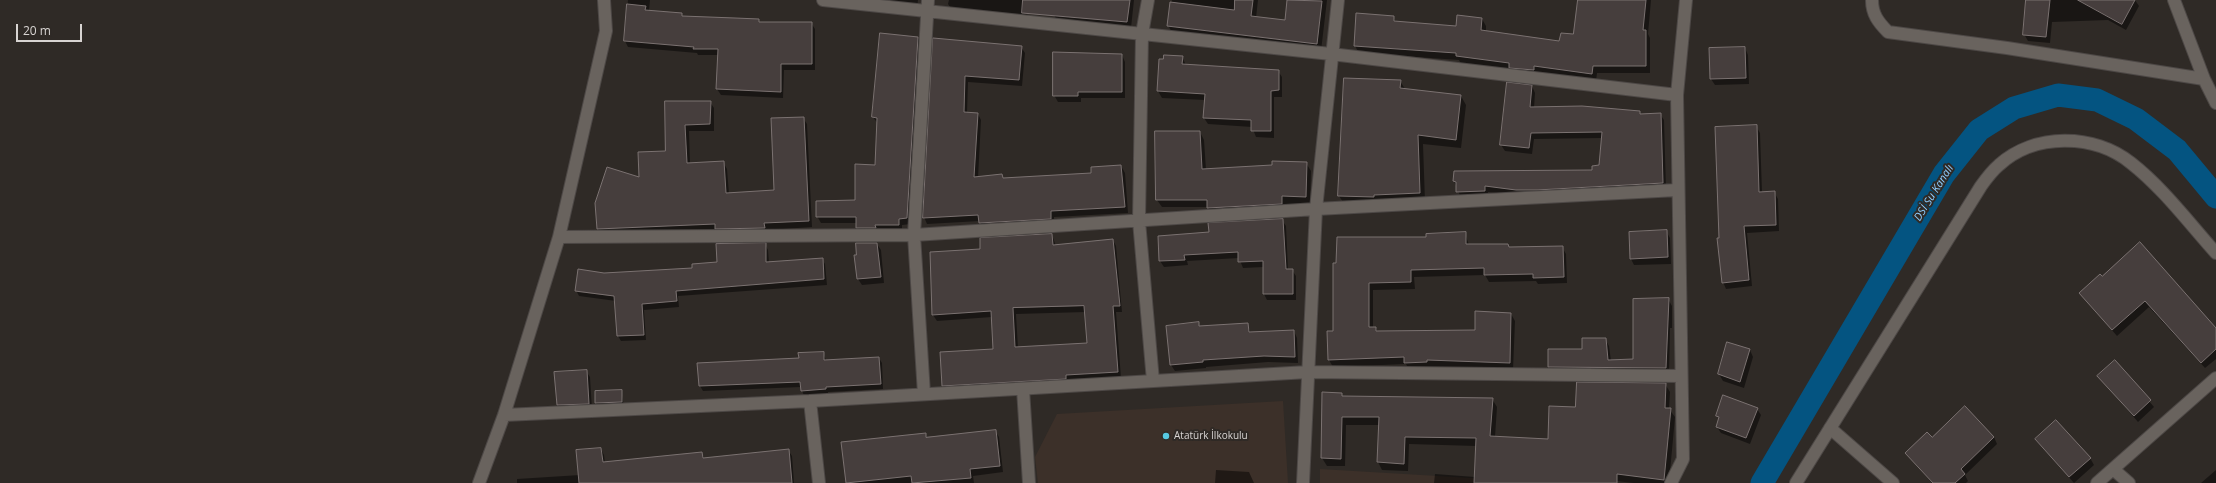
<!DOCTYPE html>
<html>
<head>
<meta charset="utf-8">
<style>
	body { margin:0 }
	#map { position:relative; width:2216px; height:483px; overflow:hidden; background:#2f2a26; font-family:"Open Sans",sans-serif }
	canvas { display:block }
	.scale { position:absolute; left:16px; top:24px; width:66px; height:18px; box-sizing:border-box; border:2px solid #d8d4d2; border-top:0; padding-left:5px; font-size:12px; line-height:14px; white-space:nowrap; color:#d8d4d2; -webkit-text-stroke:3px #2f2a26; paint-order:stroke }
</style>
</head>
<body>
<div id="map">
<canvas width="2216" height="483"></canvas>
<div class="scale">20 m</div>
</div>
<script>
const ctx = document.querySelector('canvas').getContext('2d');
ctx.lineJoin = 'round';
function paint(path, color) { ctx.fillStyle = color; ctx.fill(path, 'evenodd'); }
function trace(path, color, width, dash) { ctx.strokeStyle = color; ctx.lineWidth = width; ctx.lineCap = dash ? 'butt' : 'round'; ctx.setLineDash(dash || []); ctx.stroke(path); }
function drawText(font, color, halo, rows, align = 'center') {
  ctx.font = font + ' "Open Sans",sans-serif'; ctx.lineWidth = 4; ctx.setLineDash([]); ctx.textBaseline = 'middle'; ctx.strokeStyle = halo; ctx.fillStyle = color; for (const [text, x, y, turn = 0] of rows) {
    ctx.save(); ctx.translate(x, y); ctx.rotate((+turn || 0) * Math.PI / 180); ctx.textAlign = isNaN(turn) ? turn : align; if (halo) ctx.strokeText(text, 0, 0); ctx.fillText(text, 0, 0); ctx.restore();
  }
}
paint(new Path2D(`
	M1283,401L1288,483H1038L1035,457L1057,414Z
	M1320,469L1556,483H1320Z`), '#3c3029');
paint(new Path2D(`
	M628,0H650L649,11L682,14L683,17L759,20L760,23H811L815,29V70H784L783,98L721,95L717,89L718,55H698L697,53L628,47L625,41Z
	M873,0H918L917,7Z
	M949,0H1029L1027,19L952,10L948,4Z
	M1054,0H1134L1131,28L1058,22L1054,15Z
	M1172,0H1258L1256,18L1286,21L1288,0H1327L1321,51L1172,33L1168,25Z
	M1579,0H1651L1648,34L1650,38V73H1597L1596,81L1461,64L1459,60L1359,53L1355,46L1393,17L1397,23L1457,27L1482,19L1486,26V32L1560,42L1574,35Z
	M2027,0H2135L2139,6L2126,30L2108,20L2052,22L2050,43L2028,41L2024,34Z
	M881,34L918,38L921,44L911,224L902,225V231L860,234L857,223H821L817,216L856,201L876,166L878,124L873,117Z
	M934,39L1021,47L1025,53L1022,86L968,82L967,113L978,114L981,120L978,178L1002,176L1004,179L1092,174L1121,166L1125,173L1128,213L1054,217V225L983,230L980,221L927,224L924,217Z
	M1745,48L1748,55L1749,84L1715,85L1711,79Z
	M1122,55L1125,62V98H1081V102H1058L1054,95Z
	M1182,57L1186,65L1278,71L1282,77V97H1274V138L1256,137L1252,127L1208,124L1204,118L1205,100L1162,98L1158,91Z
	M1400,81L1405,89L1461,96L1466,105L1461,148L1423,144L1425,202L1345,205L1339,196Z
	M1532,86L1535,93L1534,108L1639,112L1641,115L1660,114L1664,120L1666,189L1520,196L1488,192V197L1461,198L1454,181L1593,171L1600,166L1602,138L1534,139L1532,154L1505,151L1501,145Z
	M666,102H710L714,108V131H689L690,164L723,162L727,169L729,194L775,191L803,118L807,124L812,227L768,230V235L601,236L598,229L596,204L640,178L666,152Z
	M1756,126L1760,133L1762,193L1774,192L1778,199L1779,231L1747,233L1752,286L1726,289L1723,282L1720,238Z
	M1200,132L1204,140L1206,170L1306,163L1311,171L1310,205L1286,204V211L1213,216L1208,207H1162L1157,200Z
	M1282,220L1286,226L1288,270H1292L1296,276V300H1267L1264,294V267L1243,268L1239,258L1187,261L1188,265L1164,267L1160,261L1210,233Z
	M1666,231L1670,238L1671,264L1634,265L1631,259Z
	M1465,233L1469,245H1508L1510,248L1562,247L1566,254L1567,283L1538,284L1536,281L1489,282L1485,275L1414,277L1415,289L1373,290V328H1376L1378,332L1476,331L1511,314L1515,321L1513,370L1431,367V369L1409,370L1406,364L1333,367L1329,360L1334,332V264L1427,238Z
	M1052,235L1056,246L1113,240L1116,246L1122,312H1116L1121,378L947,392L943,386L994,350L992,317L937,321L933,315L981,250ZM1086,312L1088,344L1018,348L1016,314Z
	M765,244L768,250L769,263L822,259L825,264L827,285L678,296L679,307L644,310L646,340L621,341L618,336L616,301L579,296L576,290L604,274L693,269L718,263ZM578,290L619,295V297L578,292Z
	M877,244L881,250L884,283L862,285L858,279Z
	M2100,275L2216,329V359L2205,368L2149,307L2117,336L2080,293Z
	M1668,299L1672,306V328H1670L1669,375L1553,373L1549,367L1605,339L1609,346L1611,361L1634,360Z
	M1198,323L1200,327L1247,324L1251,333L1294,331L1297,338L1298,363L1268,362L1206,367V368L1175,371L1171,365Z
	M1750,350L1753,357L1744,388L1723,381L1719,374Z
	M823,353L826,360L879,358L882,363L883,389L828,392V394L804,396L801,387L703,391L700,386Z
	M2115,361L2154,407L2138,422L2099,376Z
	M586,371L590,377L592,410L561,411L558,405Z
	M1665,384L1670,392L1669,409L1675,417L1669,483H1634L1597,479V483H1434L1435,474L1475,477L1476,446L1409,444L1408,471L1382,470L1378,462L1379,425H1346L1345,466H1327L1322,458L1323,393L1341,394L1343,397L1492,399L1497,407L1495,437L1549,440L1576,408Z
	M621,391L624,405L598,406L596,403V392Z
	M1757,409L1761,415L1750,444L1721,433L1717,427L1719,420L1717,415Z
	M995,431L999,437L1003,472L973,476L974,483H847L842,443L925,434L927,438Z
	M1994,437L1997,444L1965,475L1968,481L1966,483H1932L1907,453L1931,439Z
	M2036,440L2090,458L2094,465L2074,483Z
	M601,449L604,455L605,463L701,453L705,458L788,450L792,456L794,483H517V479L580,475Z
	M1216,470L1249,472L1254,483H1215Z
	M2216,470V483H2201Z`), '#0007');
trace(new Path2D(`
	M1762,483L1944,174L1979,130L2014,108L2058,95L2097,100L2136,119L2177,150L2216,197`), '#045481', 23);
const building = new Path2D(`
	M1023,0H1130L1127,22L1022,13Z
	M1235,0H1253L1251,16L1285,20L1287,0L1322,1L1317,44L1167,26L1170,2L1234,10Z
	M1578,0H1646L1643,30H1646V66H1593L1592,74L1534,66V70L1509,68V63L1456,56V53L1354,46L1356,13L1394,16V21L1456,26L1457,15L1482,18L1481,30L1559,41L1561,33L1573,34Z
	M2026,0H2050L2046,37L2023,35Z
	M2078,0H2135L2122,24Z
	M627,4L646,6L645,10L682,13V16L735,18L759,19V22H812V64H781V92L716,89L718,49H693L694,47L624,41Z
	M880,33L918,37L907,218L899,219V225H875L876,228H856V217H816V201L855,200V164L875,165L877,118L872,117Z
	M933,38L1022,46L1019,80L965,76L964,112L978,113L974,177L1002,174L1003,178L1091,173V167L1121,165L1125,207L1051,211V219L979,223L978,215L923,218Z
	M1745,47L1746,78L1710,79L1709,48Z
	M1053,52L1122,54V92H1078V96H1053Z
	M1164,55L1183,56L1182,64L1279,70V90L1271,91V131H1251V120L1203,118L1205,94L1157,91L1159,59H1163Z
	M1344,78L1401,80L1400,88L1461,95L1456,140L1418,135L1420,193L1374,195V197L1338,196Z
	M1507,82L1532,85L1530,107L1582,106L1640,111V114L1661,113L1663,183L1537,190H1516L1485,186V191L1456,192V182L1453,181L1454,171L1592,170V166L1599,165L1602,132L1531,133L1529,148L1500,145Z
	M665,101H711L710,124L685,125L687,163L724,161L726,193L774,190L771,118L804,117L809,221L764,223L765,228L715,229V224L597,229L595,203L607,167L639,177L638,152L665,151Z
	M1757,125L1759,192L1775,191L1776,225L1744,226L1749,280L1722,283L1717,238H1719L1715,127Z
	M1155,131H1200L1202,169L1272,165V161L1307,162L1306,197L1282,196V204L1207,208V200H1156Z
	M1283,219L1286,269H1293V294H1263V261L1238,262V252L1184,255L1185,260L1159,261L1158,236L1209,232L1208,223Z
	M1667,230L1668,257L1630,259L1629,232Z
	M1466,232V244H1508L1509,247L1563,246L1564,277L1533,278V274L1484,275V268L1411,270V282L1369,283V327H1376V331L1475,330V311L1511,313L1510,363L1427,360V362L1404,363V357L1328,360L1327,331H1333V263H1336L1337,237H1426V234Z
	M1052,234L1053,245L1113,239L1120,306H1113L1118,372L1066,375V379L942,386L940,352L993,349L991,311L932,315L930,252L980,249V238ZM1084,306L1087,343L1015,347L1013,308Z
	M2140,242L2216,328V349L2201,363L2145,301L2112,330L2079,293L2100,274L2102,276Z
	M766,243V262L823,258L824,279L676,291L677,301L642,304L644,335L617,336L614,296L575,291L578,269L604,273L692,268V264L717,262L716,244Z
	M856,243H877L881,277L857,279L854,255H856Z
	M1669,298L1666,368L1548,367V349H1582V338H1606L1608,360L1633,359V299Z
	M1199,322V326L1248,323L1249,332L1294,330L1295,357L1264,356L1203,360V362L1170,365L1166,326Z
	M1727,342L1750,349L1740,382L1718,374Z
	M824,352V360L879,357L881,384L826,387V389L801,391L800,382L699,386L697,363L799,358L798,353Z
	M2115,360L2151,400L2134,416L2097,376Z
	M587,370L589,404L557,405L554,372Z
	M1577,382L1666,383L1665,408H1671L1664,480L1617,474V483H1474L1476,438L1405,437L1404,464L1377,462L1379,417H1342L1341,459L1321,458L1322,392L1342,393V396L1493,398L1490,436L1548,439L1549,406L1575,407Z
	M622,390V402L595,403V391Z
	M1723,395L1758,408L1746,438L1716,427L1719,417L1716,416Z
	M1965,406L1994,437L1961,469L1965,474L1955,483H1933L1905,453L1927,432L1932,437Z
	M2056,420L2091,458L2069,477L2035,439Z
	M996,430L1000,466L970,469L971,478L912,483L911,476L846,483L841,442L926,433V437Z
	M601,448L603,462L702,452L703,458L789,449L792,483H579L576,450Z`);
paint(building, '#463e3d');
trace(building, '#7b7271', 1);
const minor = new Path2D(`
	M823,0L1331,54L1677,95
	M1148,0L1142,34L1139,221L1153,381
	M1872,0C1872,14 1878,22 1888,32L2007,48L2204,79
	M2174,0L2204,79L2216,103
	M559,237L914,235L1316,209L1677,190
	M1023,389L1029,483
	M924,394L914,235L928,0
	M810,401L819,483
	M504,415L810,401L1308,372L1681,376
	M1830,428L1893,483
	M2113,469L2129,483
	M479,483L504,415L559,237L606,31L604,0
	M1303,483L1316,209L1338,0
	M1671,483L1683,459L1677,95L1686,0
	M1796,483L1981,186C1986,179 1992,171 1999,165C2034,133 2094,133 2131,163C2163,188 2189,223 2216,253
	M2097,483L2216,378`);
trace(minor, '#4d4846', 14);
trace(minor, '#69635e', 12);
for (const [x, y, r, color] of [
	[1166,436,4,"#57c9e2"]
]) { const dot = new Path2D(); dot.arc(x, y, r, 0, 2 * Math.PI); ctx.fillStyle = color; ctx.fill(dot); trace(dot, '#2f2a26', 1.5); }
drawText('10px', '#d8d4d2', '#2f2a26', [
	["Atatürk İlkokulu",1174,436]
], 'left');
drawText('italic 11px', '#8fcdfd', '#2f2a26', [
	["DSİ Su Kanalı",1934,193,-58]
]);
</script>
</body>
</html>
